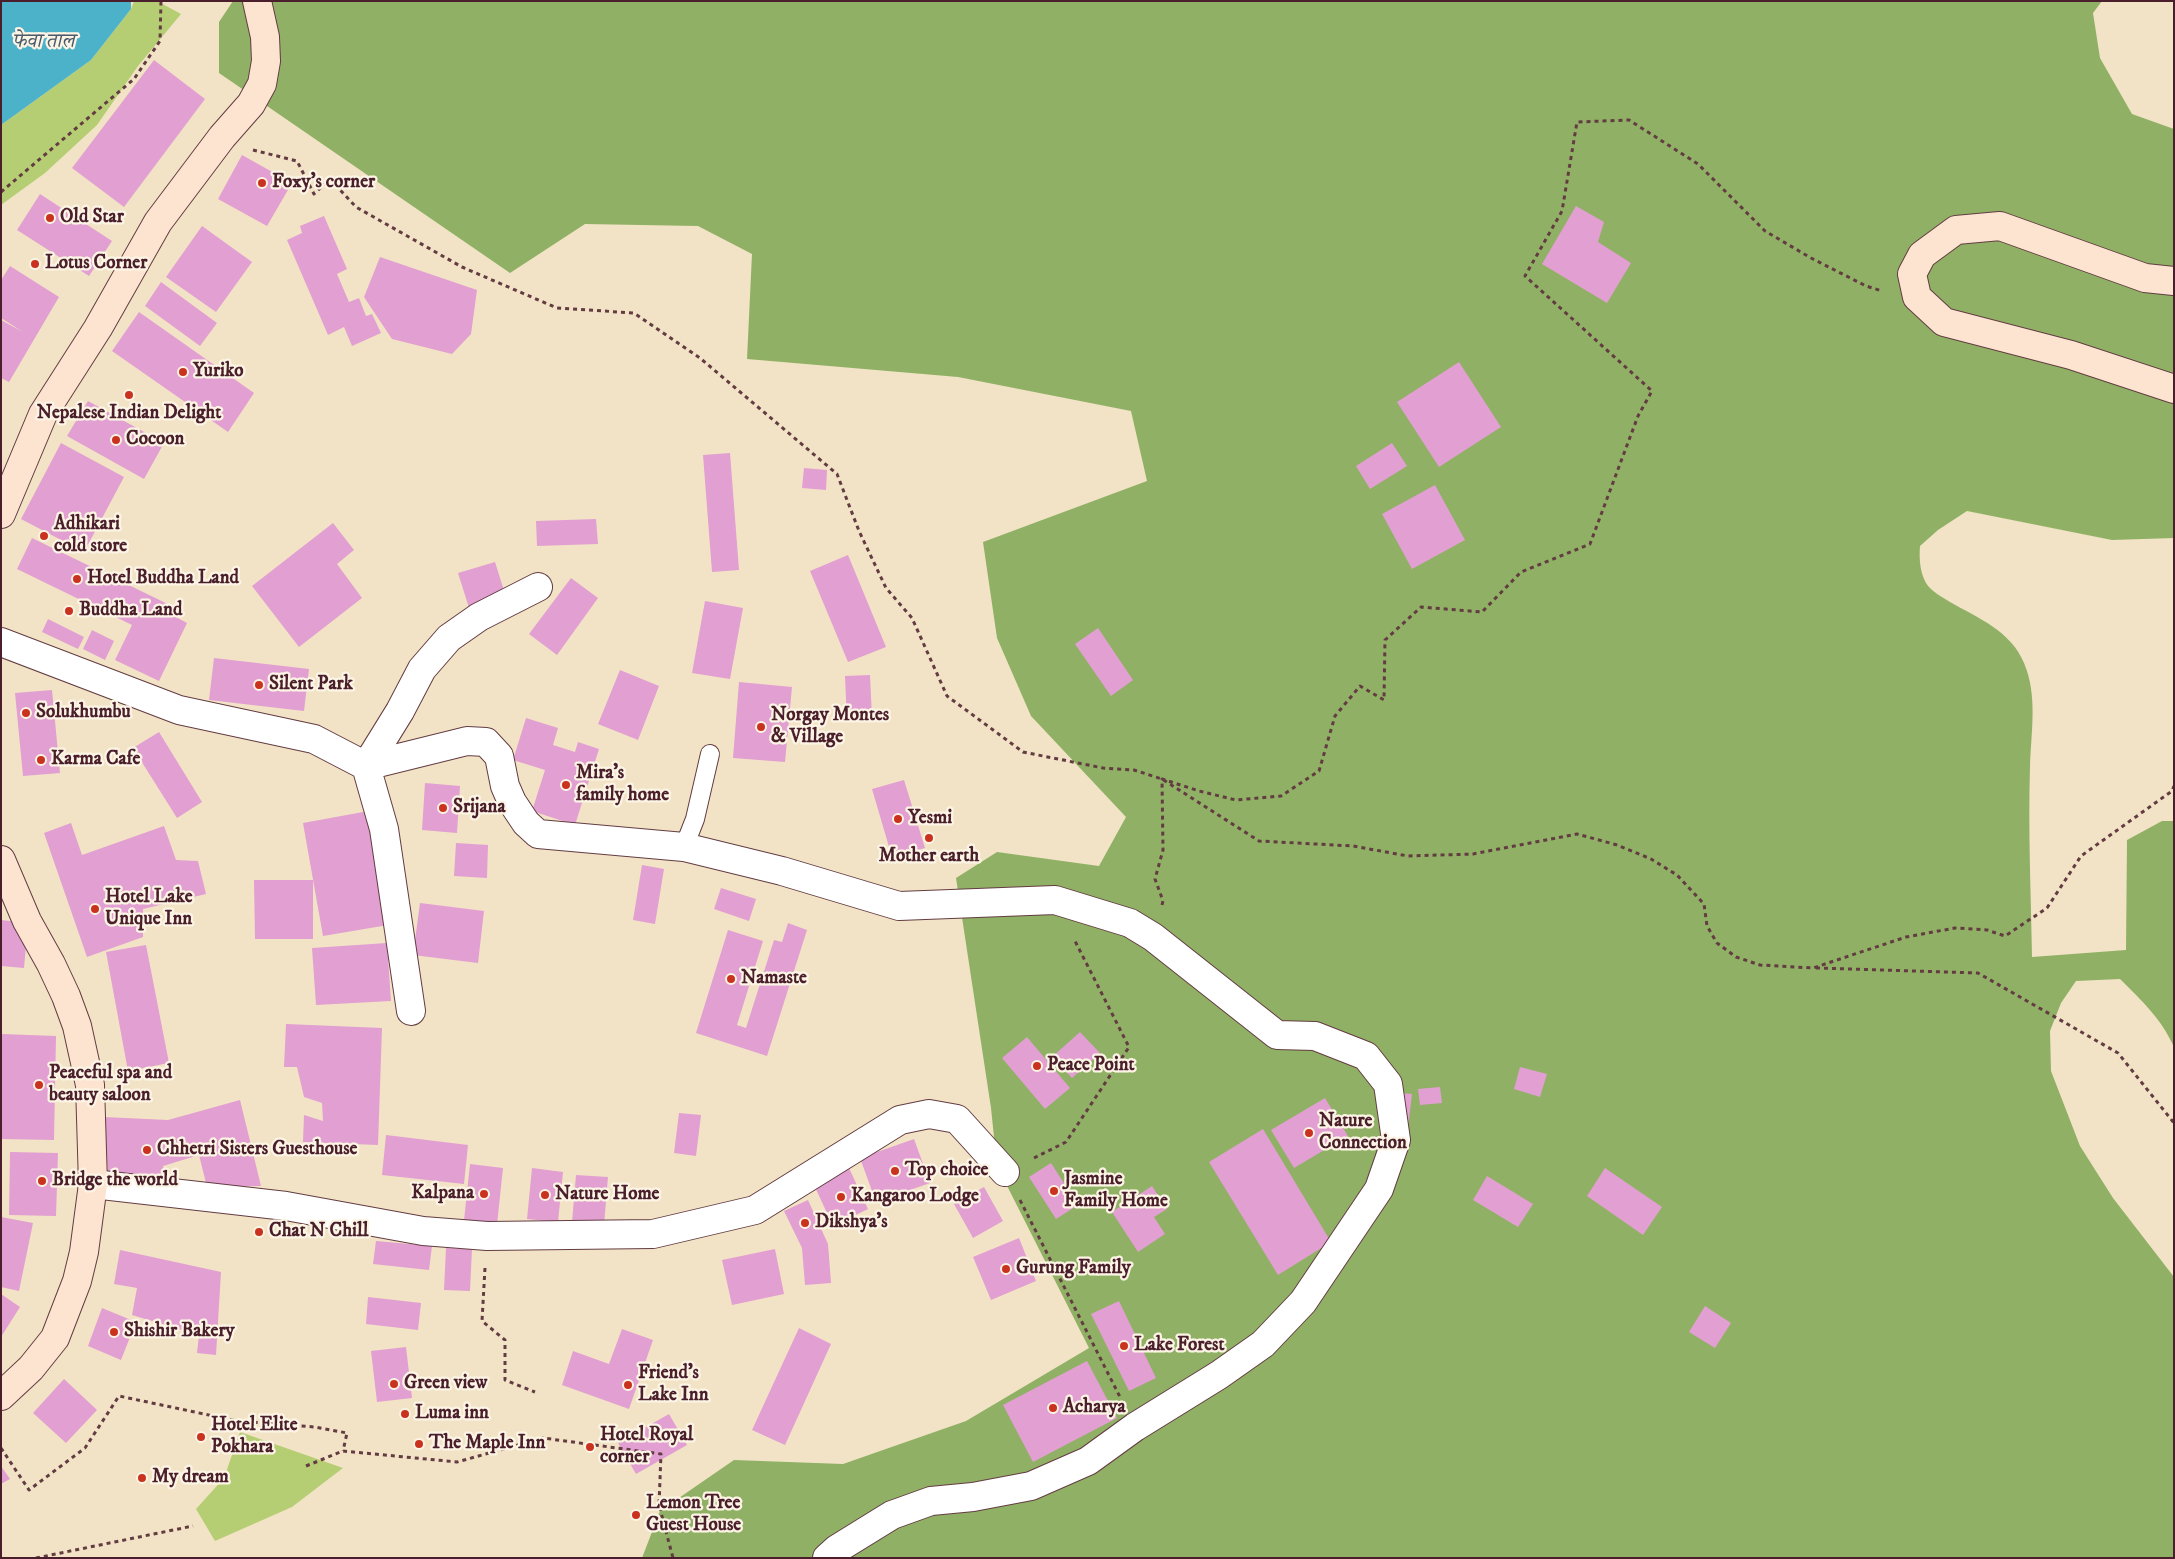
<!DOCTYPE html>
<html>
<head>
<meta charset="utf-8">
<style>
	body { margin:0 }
	#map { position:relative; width:2175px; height:1559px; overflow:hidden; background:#f2e3c6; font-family:"IM FELL DW Pica",serif }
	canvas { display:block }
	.frame { position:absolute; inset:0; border:2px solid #4a1f2b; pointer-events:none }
</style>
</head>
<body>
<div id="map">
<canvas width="2175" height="1559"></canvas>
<div class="frame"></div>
</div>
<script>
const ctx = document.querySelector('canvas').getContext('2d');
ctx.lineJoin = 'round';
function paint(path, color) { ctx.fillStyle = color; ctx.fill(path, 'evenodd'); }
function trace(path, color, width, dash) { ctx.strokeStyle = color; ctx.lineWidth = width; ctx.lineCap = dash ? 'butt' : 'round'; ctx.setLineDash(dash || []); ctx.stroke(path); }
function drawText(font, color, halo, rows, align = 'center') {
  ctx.font = font + ' "IM FELL DW Pica","Noto Serif Devanagari",serif'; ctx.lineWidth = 4.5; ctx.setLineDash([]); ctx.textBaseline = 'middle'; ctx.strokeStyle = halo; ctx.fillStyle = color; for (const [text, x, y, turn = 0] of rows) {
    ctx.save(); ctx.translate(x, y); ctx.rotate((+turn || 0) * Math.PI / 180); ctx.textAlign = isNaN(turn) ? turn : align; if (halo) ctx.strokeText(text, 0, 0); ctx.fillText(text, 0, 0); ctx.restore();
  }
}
paint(new Path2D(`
	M134,1H157L181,14L138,66L97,125L45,173L1,205V125L91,60L131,9Z
	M240,1432L343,1468L292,1507L215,1541L196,1509L224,1478Z`), '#b6ce73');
paint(new Path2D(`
	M233,1H2102L2093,13L2100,58L2132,114L2174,129V538L2112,540L1967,511L1938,530L1920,546C1919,559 1920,572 1926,583C1931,591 1942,597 1950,602C1978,618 2011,631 2024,663C2038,696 2031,732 2030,767C2028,830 2031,894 2032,957L2126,950L2127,840L2162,821H2174V1047C2161,1018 2142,1001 2120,979L2076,981L2061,1003L2050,1031L2051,1071L2080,1146L2113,1198L2174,1277V1558H642L660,1511L734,1460L843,1464L966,1421L1089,1348L997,1166L991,1108L956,878L997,852L1099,866L1126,817L1031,716L997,638L983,542L1147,481L1131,411L958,377L747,359L752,254L698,226L585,224L510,273L219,73V22Z`), '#90b165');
paint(new Path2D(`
	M1,1H131V9L91,60L1,125Z`), '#4bb2c9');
paint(new Path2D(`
	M154,60L205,99L124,207L72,168Z
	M242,155L292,183L267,226L218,199Z
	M40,194L112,241L89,276L17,230Z
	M1576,206L1604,222L1598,242L1631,263L1607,303L1542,264Z
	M324,216L347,269L337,274L349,302L359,298L366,316L372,314L381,333L352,346L344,327L328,335L287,240L302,233L300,226Z
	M202,226L252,262L216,312L166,277Z
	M380,257L477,290L471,334L452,354L392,339L364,297Z
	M10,266L59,297L9,382L1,378V320L23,332L1,318V280Z
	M161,282L217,323L200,346L145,306Z
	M139,312L254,393L228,432L112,351Z
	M1459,362L1501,427L1439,467L1397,402Z
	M88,401L164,443L144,479L67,436Z
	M61,443L124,477L84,552L21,519Z
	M1392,443L1407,466L1370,489L1356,466Z
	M730,453L739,570L712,572L703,455Z
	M804,468L827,470L826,490L802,488Z
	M1435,485L1465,540L1412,569L1382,514Z
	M596,519L598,544L537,546L536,521Z
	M333,523L354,550L337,564L362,598L299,647L252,586Z
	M32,538L178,609L174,616L187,623L159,681L115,660L132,625L17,569Z
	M848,555L886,647L848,662L810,571Z
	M495,562L507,600L470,611L458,573Z
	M571,578L598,598L557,655L529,634Z
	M705,601L743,608L730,679L692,673Z
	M48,619L84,637L78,649L42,632Z
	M1098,628L1133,680L1111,696L1075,644Z
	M92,630L114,641L105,660L83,649Z
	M214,658L309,669L304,711L209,700Z
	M620,670L659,686L638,740L598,724Z
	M870,675L872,718L847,720L845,676Z
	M739,682L792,687L785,762L733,758Z
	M52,690L60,773L23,776L15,693Z
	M526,718L558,728L553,745L575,752L578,742L599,749L575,825L532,811L545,770L513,760Z
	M159,732L202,802L177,818L133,748Z
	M904,780L925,848L892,857L872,789Z
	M425,783L460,786L457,833L422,830Z
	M374,810L394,924L323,936L303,823Z
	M71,823L82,855L164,826L176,860L198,861L206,894L143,909V937L87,957L44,833Z
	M456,843L488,845L487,878L454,876Z
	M642,865L664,869L655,924L633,920Z
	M254,880H313V939H255Z
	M721,888L756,899L749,921L714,909Z
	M420,903L484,911L478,963L413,955Z
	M1,920L28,923L24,968L1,966Z
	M788,923L807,930L767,1056L696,1033L728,930L763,941L737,1025L746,1028L774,940L782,942Z
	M387,943L391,1001L316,1005L312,948Z
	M146,945L169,1063L128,1071L106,952Z
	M286,1024L382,1028L378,1145L303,1142L304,1115L323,1121L322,1103L304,1097L297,1067H284Z
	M1080,1032L1100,1053L1072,1078L1052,1057Z
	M2,1034L56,1036L54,1140L1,1139Z
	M1027,1037L1070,1088L1045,1109L1002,1058Z
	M1520,1067L1547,1074L1540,1097L1514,1089Z
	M1440,1087L1442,1103L1420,1105L1418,1089Z
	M1400,1093L1412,1094L1408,1128L1396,1127Z
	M1325,1098L1348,1136L1294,1168L1271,1130Z
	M240,1100L261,1186L207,1187L199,1155L163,1166L165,1178L108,1175L104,1117L168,1120Z
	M679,1113L701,1115L696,1156L674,1153Z
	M1263,1129L1331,1242L1278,1275L1209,1162Z
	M386,1135L468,1145L464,1184L382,1175Z
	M914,1139L930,1183L876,1202L860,1158Z
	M10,1152L58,1153L56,1216L9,1215Z
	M1051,1163L1078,1205L1056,1219L1029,1177Z
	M470,1164L503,1168L496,1234L463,1230Z
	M532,1168L563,1172L558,1222L527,1219Z
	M849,1168L868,1209L833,1226L814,1185Z
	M1605,1168L1662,1207L1643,1235L1587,1196Z
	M576,1175L608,1177L604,1225L572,1222Z
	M1487,1176L1533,1204L1518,1227L1473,1200Z
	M1152,1186L1167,1209L1154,1217L1165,1234L1138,1252L1112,1212Z
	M984,1187L1003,1221L973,1238L954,1204Z
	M808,1200L828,1244L831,1283L805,1285L802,1248L784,1211Z
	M1,1217L33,1223L19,1291L1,1287Z
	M1019,1238L1036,1281L991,1300L973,1257Z
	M376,1241L432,1246L429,1270L373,1264Z
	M446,1248L472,1249L470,1291L444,1290Z
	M775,1249L784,1294L732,1305L722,1260Z
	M120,1250L221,1272L216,1355L197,1353L199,1335L132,1315L137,1288L114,1284Z
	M1,1294L20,1307L1,1337Z
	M368,1297L421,1303L418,1330L366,1324Z
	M1119,1301L1156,1378L1129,1391L1091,1314Z
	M1705,1306L1731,1323L1715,1348L1689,1332Z
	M102,1308L136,1322L121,1360L88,1346Z
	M799,1328L831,1344L785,1445L752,1430Z
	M622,1329L653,1340L629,1409L562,1385L573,1351L609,1364Z
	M406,1347L412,1398L377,1402L371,1351Z
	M1087,1361L1117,1418L1033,1462L1003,1405Z
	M64,1379L97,1410L66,1443L33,1413Z
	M669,1414L687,1445L636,1474L618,1443Z
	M1,1466L10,1479L1,1484Z`), '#e29fd1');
const lane = new Path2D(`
	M684,847L695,819L710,754`);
const street = new Path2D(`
	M1,642L179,710L314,739L366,766L467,741L486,742L499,756L505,786L512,802L526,823L538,834L684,847L782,871L899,906L1055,900L1130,923L1153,937L1277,1035L1315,1036L1366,1056L1388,1084L1396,1140L1379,1189L1303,1302L1263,1344L1219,1375L1135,1427L1088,1461L1031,1486L973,1497L931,1501L892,1515L837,1549L827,1558
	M411,1011L384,829L366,766L400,711L422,669L449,638L479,617L538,587
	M93,1184L286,1206L423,1231L487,1236L653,1234L755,1210L900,1120L929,1114L957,1119L1005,1172`);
const secondary = new Path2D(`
	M2174,281L2145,278L2000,226L1956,230L1922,255L1912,274L1917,297L1944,322L2071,355L2174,389
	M1,514L43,414L98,328L158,222L222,137L251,104L262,84L266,61L265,37L257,1
	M1,860L27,921L51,964L66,996L77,1026L90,1085L93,1184L84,1252L77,1281L55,1338L31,1368L1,1396`);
trace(lane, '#633c42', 20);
trace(street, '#633c42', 30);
trace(secondary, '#633c42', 30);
trace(new Path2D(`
	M253,150L297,161L314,194L330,179L356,207L462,267L557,308L634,313L700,358L837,474L859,531L886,588L912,618L947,696L1023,752L1103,768L1134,770L1162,779L1259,841L1353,846L1408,856L1473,854L1577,834L1617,845L1651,859L1677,875L1704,904L1707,926L1717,943L1736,957L1760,965L1813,968L1906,937L1955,928L1987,930L2005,936L2047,908L2081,856L2172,791L2174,786
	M1,192L134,79L160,41L161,1
	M1162,905L1163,901L1155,879L1163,850L1162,779L1199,791L1236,800L1281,796L1319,771L1335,716L1360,686L1384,700L1385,640L1421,607L1482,612L1521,572L1590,544L1638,416L1652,391L1525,276L1562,211L1577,122L1629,120L1698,164L1765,231L1811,258L1866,286L1882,291
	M1816,968L1978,973L2118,1053L2174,1123
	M1034,1158L1066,1142L1129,1047L1075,941
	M1020,1200L1120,1397
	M485,1268L482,1321L505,1340V1380L535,1392
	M1,1448L29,1490L85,1448L119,1396L237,1421L315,1427L347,1433L343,1451
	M306,1466L343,1451L457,1462L543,1438L661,1454L659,1505L673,1558
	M36,1558L193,1526`), '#633c42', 3, [4, 4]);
trace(lane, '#fff', 18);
trace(street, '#fff', 28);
trace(secondary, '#fde4d1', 28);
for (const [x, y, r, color] of [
	[262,183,5,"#c8321e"],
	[50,218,5,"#c8321e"],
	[35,264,5,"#c8321e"],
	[183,372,5,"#c8321e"],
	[129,395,5,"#c8321e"],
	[116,440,5,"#c8321e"],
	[44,536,5,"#c8321e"],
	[77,579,5,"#c8321e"],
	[69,611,5,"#c8321e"],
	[259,685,5,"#c8321e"],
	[26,713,5,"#c8321e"],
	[761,727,5,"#c8321e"],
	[41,760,5,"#c8321e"],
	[566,785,5,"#c8321e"],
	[443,808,5,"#c8321e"],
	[898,819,5,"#c8321e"],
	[929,838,5,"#c8321e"],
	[95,909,5,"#c8321e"],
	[731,979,5,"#c8321e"],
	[1037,1066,5,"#c8321e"],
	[39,1085,5,"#c8321e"],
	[1309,1133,5,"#c8321e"],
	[147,1150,5,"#c8321e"],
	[895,1171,5,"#c8321e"],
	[42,1181,5,"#c8321e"],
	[1054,1191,5,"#c8321e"],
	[484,1194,5,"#c8321e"],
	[545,1195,5,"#c8321e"],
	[841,1197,5,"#c8321e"],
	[805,1223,5,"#c8321e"],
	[259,1232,5,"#c8321e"],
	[1006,1269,5,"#c8321e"],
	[114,1332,5,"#c8321e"],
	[1124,1346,5,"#c8321e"],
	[394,1384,5,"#c8321e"],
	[628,1385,5,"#c8321e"],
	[1053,1408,5,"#c8321e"],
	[405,1414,5,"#c8321e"],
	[201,1437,5,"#c8321e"],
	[419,1444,5,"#c8321e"],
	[590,1447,5,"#c8321e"],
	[142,1478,5,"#c8321e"],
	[636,1515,5,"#c8321e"]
]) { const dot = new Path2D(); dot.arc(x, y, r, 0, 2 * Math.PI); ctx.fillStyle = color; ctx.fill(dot); trace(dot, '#fcf5e5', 2); }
drawText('bold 19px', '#4a1f2b', '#fcf5e5', [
	["Foxy's corner",272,183],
	["Old Star",60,218],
	["Lotus Corner",45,264],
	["Yuriko",193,372],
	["Nepalese Indian Delight",129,414,"center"],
	["Cocoon",126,440],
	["Adhikari",54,525],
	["cold store",54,547],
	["Hotel Buddha Land",87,579],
	["Buddha Land",79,611],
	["Silent Park",269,685],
	["Solukhumbu",36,713],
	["Norgay Montes",771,716],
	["& Village",771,738],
	["Karma Cafe",51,760],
	["Mira's",576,774],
	["family home",576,796],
	["Srijana",453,808],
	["Yesmi",908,819],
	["Mother earth",929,857,"center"],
	["Hotel Lake",105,898],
	["Unique Inn",105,920],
	["Namaste",741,979],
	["Peace Point",1047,1066],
	["Peaceful spa and",49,1074],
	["beauty saloon",49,1096],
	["Nature",1319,1122],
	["Connection",1319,1144],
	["Chhetri Sisters Guesthouse",157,1150],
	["Top choice",905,1171],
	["Jasmine",1064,1180],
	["Family Home",1064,1202],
	["Bridge the world",52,1181],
	["Kalpana",474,1194,"right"],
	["Nature Home",555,1195],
	["Kangaroo Lodge",851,1197],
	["Dikshya's",815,1223],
	["Chat N Chill",269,1232],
	["Gurung Family",1016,1269],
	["Shishir Bakery",124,1332],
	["Lake Forest",1134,1346],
	["Friend's",638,1374],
	["Lake Inn",638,1396],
	["Green view",404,1384],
	["Acharya",1063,1408],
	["Luma inn",415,1414],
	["Hotel Elite",211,1426],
	["Pokhara",211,1448],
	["Hotel Royal",600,1436],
	["corner",600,1458],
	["The Maple Inn",429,1444],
	["My dream",152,1478],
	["Lemon Tree",646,1504],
	["Guest House",646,1526]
], 'left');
drawText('italic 20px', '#4a5a6a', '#fcf5e5', [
	["फेवा ताल",43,43]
]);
</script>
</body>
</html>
